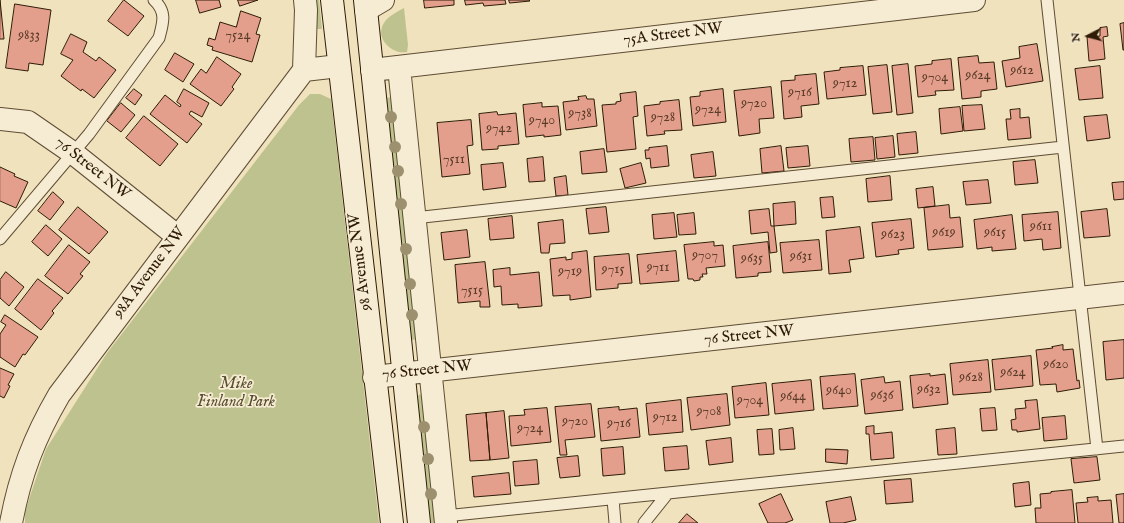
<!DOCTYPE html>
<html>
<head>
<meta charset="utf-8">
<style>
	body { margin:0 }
	#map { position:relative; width:1124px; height:523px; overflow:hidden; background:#f0e2bc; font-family:"IM FELL English",serif }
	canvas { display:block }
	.north { position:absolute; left:1068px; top:16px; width:40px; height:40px; -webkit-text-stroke:3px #f5ecd3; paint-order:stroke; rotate:264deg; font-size:11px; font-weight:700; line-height:16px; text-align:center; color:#2e1b07 }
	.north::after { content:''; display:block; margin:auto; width:14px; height:18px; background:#2e1b07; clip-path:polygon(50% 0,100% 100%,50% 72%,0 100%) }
</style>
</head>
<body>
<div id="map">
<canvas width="1124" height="523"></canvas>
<div class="north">N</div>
</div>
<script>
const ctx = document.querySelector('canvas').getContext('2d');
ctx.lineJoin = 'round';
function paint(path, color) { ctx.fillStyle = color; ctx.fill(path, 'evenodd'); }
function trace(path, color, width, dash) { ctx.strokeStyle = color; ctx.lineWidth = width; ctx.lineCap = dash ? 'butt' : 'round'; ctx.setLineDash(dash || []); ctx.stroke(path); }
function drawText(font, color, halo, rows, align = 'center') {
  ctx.font = font + ' "IM FELL English",serif'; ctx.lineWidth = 3.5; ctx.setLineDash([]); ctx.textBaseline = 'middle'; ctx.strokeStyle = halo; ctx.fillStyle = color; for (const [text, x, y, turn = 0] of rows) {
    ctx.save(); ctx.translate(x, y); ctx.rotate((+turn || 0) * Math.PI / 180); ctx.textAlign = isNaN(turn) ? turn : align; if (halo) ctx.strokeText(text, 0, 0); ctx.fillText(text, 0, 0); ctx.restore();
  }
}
paint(new Path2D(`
	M315,0H319L322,29H317Z
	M404,8L408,45L407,52C392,55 374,38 384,23C388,16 397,12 404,8Z
	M310,94H320L331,99L379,523H25V511L46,449L107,353L299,105Z
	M392,97L418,339L411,340L386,98Z
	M420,394L423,396L437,523H430L417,399L418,396Z`), '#bdc28e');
const building = new Path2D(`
	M0,0L4,39H0Z
	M124,0L144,16L128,36L108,21Z
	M196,0H219L221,7L200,13Z
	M238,0H258L240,6Z
	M424,0H454V5L425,8Z
	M465,0H505L506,4L484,6L483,3L466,5Z
	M509,0H529L530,1L510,3Z
	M15,4L51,10L43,65L29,63L28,71L6,68Z
	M241,11L261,18L256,34L260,35L252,62L212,50L213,47L207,45L209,38L215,40L220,22L236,27Z
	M1124,23V50H1123L1120,24Z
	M1107,27L1108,36L1103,37L1105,59L1089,61L1087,37L1100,36V28Z
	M71,34L87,42L83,52L96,61L99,57L116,70L94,98L82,89L81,91L61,76L73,60L61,54Z
	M1037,44L1043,81L1006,87L1002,61L1020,58L1019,47Z
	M175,53L194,64L183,82L165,70Z
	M978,56L979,63L994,62L997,89L981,91V97L962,99L958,58Z
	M217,57L241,74L232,87L234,89L221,106L190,84L201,69L206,73Z
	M951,59L954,90L935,91L936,95L918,97L915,66L932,64V61Z
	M908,64L913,113L897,115L892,66Z
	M887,65L892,112L873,114L868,67Z
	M863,66L866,95L827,99L824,72L840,70V68Z
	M1100,66L1103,98L1079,100L1075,69Z
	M816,74L819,104L801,106L802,117L784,119L781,81L795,80V76Z
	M771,87L774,118L759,119L760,133L739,136L734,91Z
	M134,89L142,95L135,105L126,98Z
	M184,89L209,103L202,117L191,111L189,114L202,124L187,143L150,114L165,95L180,107L181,105L177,102Z
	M723,89L726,122L693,126L690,97L700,96V92Z
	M636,92L638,116L633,117L636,149L607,152L602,105L616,104V102L621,101L620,94Z
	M586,96L587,99H594L597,126L566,130L563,102L579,100L578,97Z
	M679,100L682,130L664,131L665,134L647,136L644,106L660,104V102Z
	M121,103L135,115L121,132L107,121Z
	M542,103V107L558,106L561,135L544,137V135L526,137L523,105Z
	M982,105L985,129L964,131L962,106Z
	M960,107L963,131L941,134L939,109Z
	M1020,109V118L1029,117L1031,138L1008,140L1006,119H1011L1010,110Z
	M497,112L498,115L516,113L519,144L498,146V149L482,150L479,114Z
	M1107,115L1110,138L1087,141L1084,117Z
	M144,116L178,144L160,166L126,138Z
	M471,120L473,145L467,146L470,174L442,177L437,123Z
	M916,132L918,153L899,155L897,134Z
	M893,136L895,157L877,159L875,138Z
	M873,137L875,160L851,162L849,139Z
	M667,146L669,166L651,168L650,158L646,159L645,150H649V148Z
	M781,146L784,171L762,173L760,149Z
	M808,146L810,166L788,168L786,148Z
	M604,149L607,172L582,174L580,152Z
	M713,152L716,176L694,178L691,155Z
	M543,157L545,181L529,182L527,159Z
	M1035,160L1038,183L1015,185L1013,162Z
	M503,163L506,187L483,190L481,165Z
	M641,163L646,183L625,188L620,169Z
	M0,167L15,174L14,176L28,182L16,208L0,201Z
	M566,176L568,195L556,196L554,178Z
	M890,176L892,200L868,202L866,179Z
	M988,180L991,203L966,205L963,182Z
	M1124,182V199L1114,200L1112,183Z
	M933,187L935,206L918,208L916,189Z
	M53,192L64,202L50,220L38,211Z
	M833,197L835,217L822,218L820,198Z
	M795,202L796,224L774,226L773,204Z
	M949,205L950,218L960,217L963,247L928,250L924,208Z
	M78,207L108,232L89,254L59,230Z
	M606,207L609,232L589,234L586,209Z
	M769,209L771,226H774L777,252L770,253L768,232L751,234L749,211Z
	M1107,209L1110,236L1084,238L1081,212Z
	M1058,212L1061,248L1043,250L1042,239L1024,241L1022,215Z
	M674,213L677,237L654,239L652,215Z
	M694,213L696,234L679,235L677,215Z
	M1012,215L1016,249L992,251V247L977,249L974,220Z
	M512,216L514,238L490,240L488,219Z
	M911,219L914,248L898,250L899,254L876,257L872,223Z
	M563,220L565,243L550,244L549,253H541L538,223Z
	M46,225L62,239L48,256L32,242Z
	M860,227L864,258L849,260L851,272L829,274L826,231Z
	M467,230L470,257L444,260L441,233Z
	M819,240L822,270L783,273L780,243Z
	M714,242V246L723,245L725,266L706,268L707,274H702L703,277H700V280L694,281L693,279H688L684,245Z
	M768,242L771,272L758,273V276L736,278L733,246Z
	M69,245L90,262L80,274L83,276L68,294L45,276Z
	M587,251L591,297L570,300V295L553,296L550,259L566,257V260L572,259V253Z
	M676,251L679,281L640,284L637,255Z
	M629,254L632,283L618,284V288L596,290L594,257Z
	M485,262L490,307H480V301L458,303L455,265Z
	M510,268V275L539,272L542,306L518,308V304L502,305L501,286L494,287L493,270Z
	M6,272L24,287L9,306L0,298V280Z
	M38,279L63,298L52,311L54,313L41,330L15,309Z
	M5,315L38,337L25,355L23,354L15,367L0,357V334L6,325L1,322Z
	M1124,340V378L1106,380L1103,342Z
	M1063,345V350L1073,349L1077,381L1079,380L1080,388L1057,392L1056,384L1040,385L1036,350L1053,348L1052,347Z
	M1031,356L1033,386L995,390L992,360Z
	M988,360L991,392L953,395L950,364Z
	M0,368L14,374L8,385L10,386L4,398L0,396Z
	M855,374L858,406L823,409L820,377Z
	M930,374V376L945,374L948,404L913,408L910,376Z
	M884,377L885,383L900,381L903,410L865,414L861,380Z
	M811,380L814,410L775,414L772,384Z
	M766,383L769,415L735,418L732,387Z
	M727,394L730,425L691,430L687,398Z
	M681,400L683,432L649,435L646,404Z
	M1037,400L1040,429L1017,432V430H1012L1011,420L1016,419L1015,409L1026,408L1025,401Z
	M591,404L595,437L565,440L567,455H560L555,407Z
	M619,407V410L637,408L640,437L601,441L598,409Z
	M547,408L551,442L511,446L509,416L525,415L524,410Z
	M995,408L997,430L982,431L980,409Z
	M504,411L509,458L490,460L486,413Z
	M486,413L490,460L470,461L466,415Z
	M1065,416L1067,439L1044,441L1042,418Z
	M874,426V434L892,432L894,458L871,460L869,434H866V427Z
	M793,428L795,449L780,450L779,430Z
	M955,428L957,454L938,455L936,430Z
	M772,429L774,454L759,455L757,430Z
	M731,438L733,462L709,465L706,441Z
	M687,446L689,469L665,471L663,448Z
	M623,447L625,474L603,476L601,449Z
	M826,449L848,450L847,464L826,462Z
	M578,456L580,476L560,478L557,458Z
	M1097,457L1100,480L1074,483L1071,459Z
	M537,460L539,484L515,486L513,462Z
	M509,473L511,494L474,497L472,477Z
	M911,479L913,502L886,504L884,481Z
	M1029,482L1031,505L1015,507L1013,484Z
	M1072,490L1075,523H1036L1035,508H1041L1040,494L1051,493V492Z
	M781,494L793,520L785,523H768L759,504Z
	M1124,494V523H1119L1116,495Z
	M851,497L856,520L843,523H830L826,502Z
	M1098,497V501L1111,500L1113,523H1078L1076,503L1088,502L1087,498Z
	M687,514L698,523H679Z`);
paint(building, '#e39f8c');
trace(building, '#2e1b07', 1);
const service = new Path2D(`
	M1047,0L1097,449
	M414,218L1063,147
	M0,239L89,134L159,38C163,23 167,12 154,0
	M613,499L615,523
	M445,516L1124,446
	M644,523L668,493`);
const minor = new Path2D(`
	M366,10L383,0
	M399,67L446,523
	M304,70L306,10L305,0
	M372,70L974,0
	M0,119L28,122L73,153L177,236
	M374,377L1124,293
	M11,523C20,475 34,438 59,395L304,70L339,66`);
const secondary = new Path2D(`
	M332,0L392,523
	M365,0L419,523`);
trace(service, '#5e4d34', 13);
trace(minor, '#5e4d34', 24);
trace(secondary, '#2e1b07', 24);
trace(service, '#f5ecd3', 11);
trace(minor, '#f5ecd3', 22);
trace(secondary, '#f5ecd3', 22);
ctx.fillStyle = '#9d906f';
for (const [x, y] of [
	[391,117],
	[395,147],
	[398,171],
	[401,204],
	[406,249],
	[410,284],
	[412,315],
	[424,427],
	[428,459],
	[431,494]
]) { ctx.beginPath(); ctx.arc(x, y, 6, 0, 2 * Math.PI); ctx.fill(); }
drawText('14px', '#5b3c28', null, [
	["9833",29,36],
	["7524",238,36],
	["9612",1022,71],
	["9624",978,76],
	["9704",935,78],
	["9712",845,84],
	["9716",800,93],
	["9720",754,104],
	["9724",708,110],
	["9738",580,114],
	["9728",663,118],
	["9740",542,121],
	["9742",499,129],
	["7511",454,160],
	["9611",1041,227],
	["9619",944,233],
	["9615",995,233],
	["9623",893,235],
	["9707",705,256],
	["9631",801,257],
	["9635",752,259],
	["9711",658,268],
	["9715",613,270],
	["9719",570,272],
	["7515",472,291],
	["9620",1056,365],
	["9624",1013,373],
	["9628",971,378],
	["9632",929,390],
	["9640",839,391],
	["9636",882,396],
	["9644",793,397],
	["9704",750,401],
	["9708",709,412],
	["9712",665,418],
	["9720",575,422],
	["9716",619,424],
	["9724",530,429]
]);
drawText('16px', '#2e1b07', '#f5ecd3', [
	["75A Street NW",673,35,-7],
	["76 Street NW",92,169,38],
	["98 Avenue NW",361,262,-97],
	["98A Avenue NW",150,273,-53],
	["76 Street NW",749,336,-6],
	["76 Street NW",427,371,-6]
]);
drawText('italic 16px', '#594d30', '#f5ecd3', [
	["Mike",236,385],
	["Finland Park",236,403]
]);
</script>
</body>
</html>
